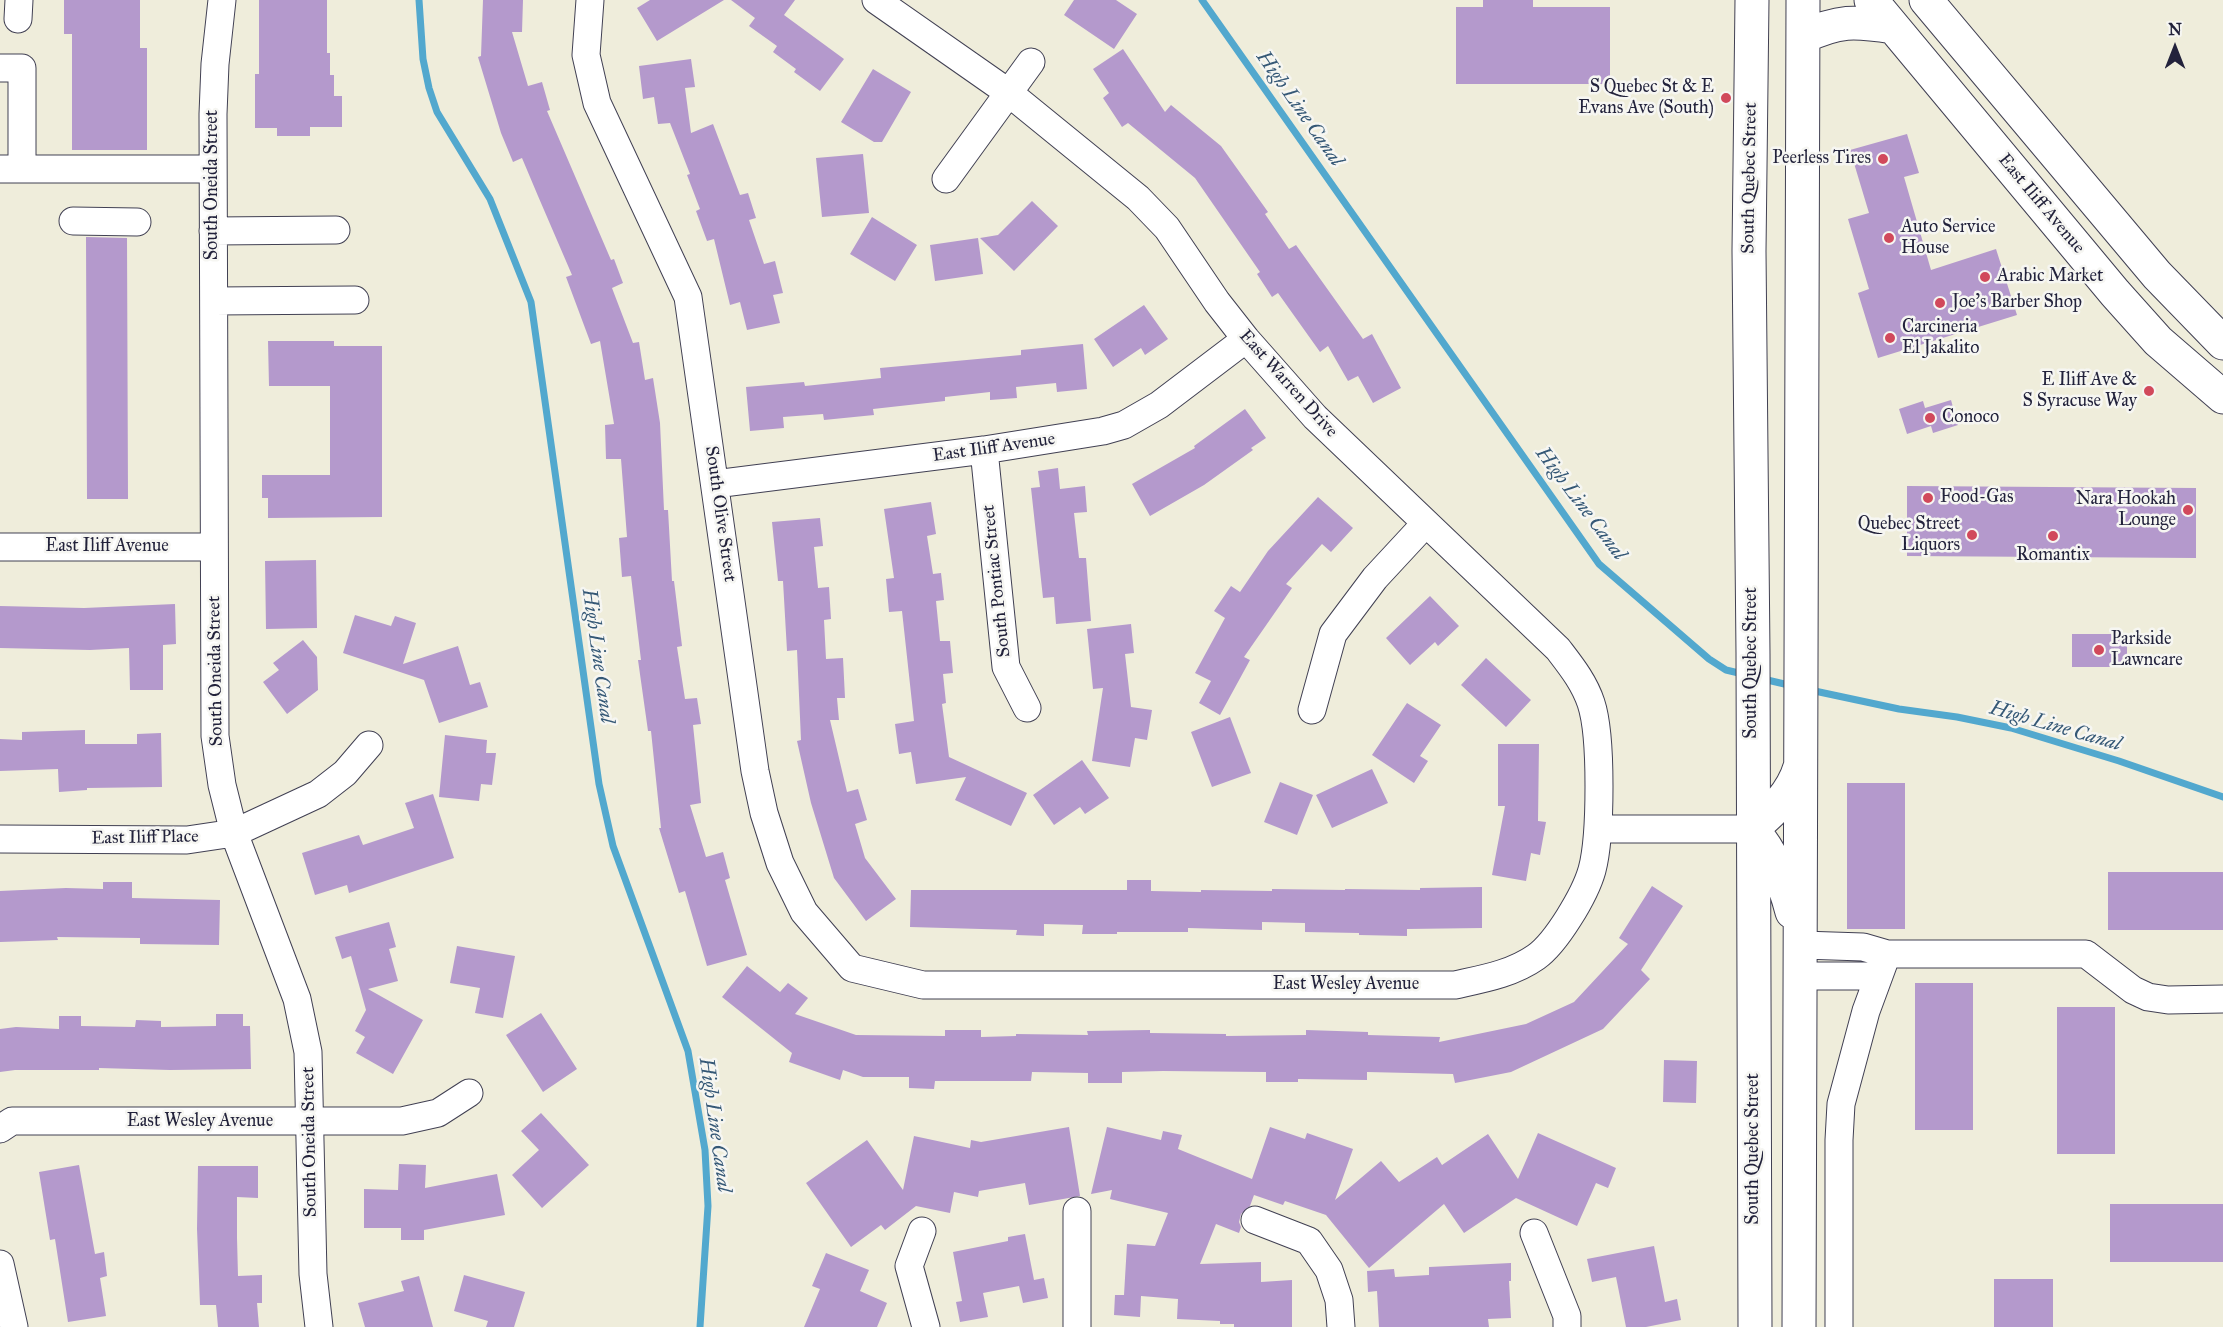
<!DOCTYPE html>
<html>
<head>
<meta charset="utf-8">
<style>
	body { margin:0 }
	#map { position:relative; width:2223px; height:1327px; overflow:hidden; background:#efeddb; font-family:"IM FELL Great Primer",serif }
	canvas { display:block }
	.north { position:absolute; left:2145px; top:18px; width:60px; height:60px; -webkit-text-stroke:4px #f6f6f2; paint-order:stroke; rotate:0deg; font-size:16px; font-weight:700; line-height:24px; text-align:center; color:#22223b }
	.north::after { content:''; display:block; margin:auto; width:21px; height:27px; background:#22223b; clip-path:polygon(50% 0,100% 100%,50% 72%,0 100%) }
</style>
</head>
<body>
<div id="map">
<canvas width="2223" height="1327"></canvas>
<div class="north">N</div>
</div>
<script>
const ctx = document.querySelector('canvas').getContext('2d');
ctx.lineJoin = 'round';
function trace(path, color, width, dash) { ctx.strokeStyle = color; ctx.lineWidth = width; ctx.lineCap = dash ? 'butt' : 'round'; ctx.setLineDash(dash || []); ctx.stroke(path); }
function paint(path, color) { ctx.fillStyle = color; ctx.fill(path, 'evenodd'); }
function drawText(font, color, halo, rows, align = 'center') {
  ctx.font = font + ' "IM FELL Great Primer",serif'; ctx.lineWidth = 5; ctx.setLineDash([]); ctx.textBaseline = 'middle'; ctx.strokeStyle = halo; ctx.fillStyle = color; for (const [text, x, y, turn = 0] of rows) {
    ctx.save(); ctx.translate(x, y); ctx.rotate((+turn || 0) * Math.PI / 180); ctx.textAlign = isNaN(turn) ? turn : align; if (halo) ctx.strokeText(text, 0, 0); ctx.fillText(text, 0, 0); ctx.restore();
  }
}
trace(new Path2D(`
	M419,0L423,59L429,88L437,112L490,199L531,302L599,784L613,846L688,1051L705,1150L708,1206L700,1327
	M1202,0L1599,564L1709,659L1726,670L1743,674
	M1763,679L1793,686
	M1810,690L1899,709L1957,717L2011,728L2119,761L2223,797`), '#52a8ce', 7);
paint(new Path2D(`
	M64,0H140V48H147V150H72V34H64Z
	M259,0H327V53H330V75H334V96H342V127H310V136H277V128H255V74H259Z
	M483,0H523L522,32H512L528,86L542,82L550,110L547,111L611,260L614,259L623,283L612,288L633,343L639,342L645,380L653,378L660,423L664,510H668L672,581H674L682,646L677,647L685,699L697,698L701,724L693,725L701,803L690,805L706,857L723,852L730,878L725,880L747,955L707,966L685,891L679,893L659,828H661L651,731H648L638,660H641L631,576L622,577L619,538L627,537L621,459H606L605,425L614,424L600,341L591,344L566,277L572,275L538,196L522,158L513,162L501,133L478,57L481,56Z
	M650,0H724L657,41L637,8Z
	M731,0H795L784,15L844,59L820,91L794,72L796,69L773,52L777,46L749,26L755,18Z
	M1074,0H1116L1137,14L1114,49L1064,15Z
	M1483,0H1533V7H1610V84H1456V7H1483Z
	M1123,49L1165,112L1171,105L1221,146L1268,212L1265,214L1289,249L1296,245L1363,339L1372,334L1401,388L1373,403L1358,376L1348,381L1328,346L1320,352L1278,293L1272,297L1257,274L1260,272L1195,178L1128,123L1122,127L1103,98L1109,93L1093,69Z
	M691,59L695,87L685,88L691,133L713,124L740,195L748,193L756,218L749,220L764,264L775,261L783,293L773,295L780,323L747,330L740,302L730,305L714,239L707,241L696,211L700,209L687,175L690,174L670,123L658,124L654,97L643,99L639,66Z
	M873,69L911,92L882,142H874L841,122Z
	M1907,134L1919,173L1904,177L1931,270L1996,249L2017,315L1878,358L1858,293L1869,289L1848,219L1869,213L1850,150Z
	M863,154L869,213L822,217L816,158Z
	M1032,201L1058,226L1014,271L980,238L998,235Z
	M872,217L917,245L895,281L850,254Z
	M86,237L127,238L128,499H87Z
	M978,238L983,274L935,281L930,245Z
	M1144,305L1168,339L1145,355L1141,348L1113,367L1094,339Z
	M268,341H334V346H382V517L268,518V498H262V475H330V386H269Z
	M1083,344L1087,389L1057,392L1056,383L1016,387L1017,398L990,400V392L945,397V401L873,409L874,415L824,420L823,414L783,417L784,428L750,431L746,387L804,382L805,386L881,378L880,368L1021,355V350Z
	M1951,400L1958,425L1933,433L1931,426L1907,434L1899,409L1923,401L1925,408Z
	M1245,409L1266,438L1251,448L1253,450L1204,485L1150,516L1132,484L1195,448L1194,446Z
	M1058,468L1060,489L1085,486L1087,512L1074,513L1079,558H1086L1091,621L1056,624L1054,597L1043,598L1031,488L1040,487L1038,471Z
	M1907,486L2196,488V558L1907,556Z
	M1318,497L1353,528L1331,552L1322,544L1286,584L1292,588L1244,657L1250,660L1220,715L1199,703L1211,681L1195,673L1225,618L1214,611L1231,586L1240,592L1268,551Z
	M931,502L936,534L927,536L933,574L941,573L944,600L936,601L940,641H950L953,673L943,674L946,703L942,704L949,757L1027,793L1011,826L955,800L966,777L916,784L911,752L899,754L895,724L914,721L902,611L889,612L886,579L894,578L884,509Z
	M820,518L823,546L814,547L818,588L829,587L831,619L824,620L826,659L843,658L845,698H837L839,720H830L847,792L858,789L867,820L855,824L865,858L896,899L866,921L834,878L811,803L797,741L801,740L797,650L787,651L783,581H778L772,522Z
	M316,560L317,628L266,629L265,561Z
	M1430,596L1459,626L1438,646L1435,642L1410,665L1386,638Z
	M175,604L176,644L163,645V690H130L129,648L90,650L0,648V606L84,608Z
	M355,615L391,626L395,616L416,623L403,664L458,646L470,685L480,682L488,707L439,723L424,680L343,653Z
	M1131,624L1134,653L1125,654L1131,707L1152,710L1147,740L1135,738L1130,767L1092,761L1103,688L1093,689L1087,629Z
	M2072,634H2127V667H2072Z
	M303,640L317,657L318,690L287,714L263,682L279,670L273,663Z
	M1486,658L1531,700L1506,727L1461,685Z
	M1407,703L1441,725L1420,756L1428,761L1414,783L1372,755Z
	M1230,717L1251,773L1212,787L1191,732Z
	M85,730V744H137V734L161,733L162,787L87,788V790L59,792L58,769L0,771V739L22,740V732Z
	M445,735L487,740L486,753H496L492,785L481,784L479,801L439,797Z
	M1498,744H1539L1538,821L1546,822L1540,855L1531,853L1526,881L1492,875L1505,806H1498Z
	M1082,760L1109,798L1085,814L1080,807L1054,825L1033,795Z
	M1372,769L1388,803L1332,828L1316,795Z
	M1280,782L1313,795L1297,835L1264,822Z
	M1847,783H1905V929H1847Z
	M433,794L454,858L349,893L347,885L315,895L302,853L359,835L363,845L414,828L405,803Z
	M2108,872H2223V930H2108Z
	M1127,880H1151V891L1201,892V890L1272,891V889L1345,890V889L1420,890V888L1482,887V928L1407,929V936L1359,935V933L1305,932V923L1262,922V930L1188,928V932H1117V934H1082L1083,925L1044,924V936L1016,935L1017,930L910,927L911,890H1127Z
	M103,882H132V898L220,900L219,945L140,944V938L57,937L58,940L0,942V891L66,888L103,889Z
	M1652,886L1683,906L1641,970L1650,979L1603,1029L1511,1072L1455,1083L1453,1074L1367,1072V1080L1298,1079V1082H1266V1072L1163,1071L1122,1072V1083H1088V1073L1032,1072L1031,1081H935L934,1089L909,1088V1077H863L843,1070L840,1080L789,1062L792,1053L722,997L747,966L780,992L788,983L808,998L795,1014L856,1035L945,1036V1030H981V1037L1016,1036V1034L1088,1035L1087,1031L1150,1030V1033L1226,1034V1036L1306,1035V1030L1368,1032V1035L1440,1037L1439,1042L1526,1024L1574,1002L1628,944L1619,938Z
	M389,922L396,947L389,949L398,981L368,989L423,1020L393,1074L356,1053L365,1037L355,1031L366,1010L351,956L342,959L335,937Z
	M457,946L515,956L503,1018L475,1013L480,988L450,983Z
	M1915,983H1973V1130H1915Z
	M2057,1007H2115V1154H2057Z
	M541,1013L577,1069L543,1092L506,1035Z
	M216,1014H243V1026H250L251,1069L170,1070L99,1068V1070H15L0,1072V1029L16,1027L59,1029V1016H81V1026L135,1027L136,1020L161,1021V1027L216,1026Z
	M1664,1060L1697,1061L1696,1103L1663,1102Z
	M541,1113L589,1165L542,1208L512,1175L539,1150L521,1131Z
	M1069,1127L1080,1196L1029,1205L1025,1183L979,1191L978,1197L954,1192L950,1213L916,1206L885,1230L881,1225L851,1247L806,1183L867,1140L903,1190L914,1136L970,1148L971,1140L981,1142Z
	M1107,1127L1161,1140L1163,1131L1182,1135L1178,1149L1252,1179L1270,1127L1305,1139L1307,1133L1353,1149L1335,1200L1381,1161L1399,1182L1437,1157L1442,1165L1488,1134L1518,1179L1538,1133L1616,1168L1608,1188L1596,1183L1577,1226L1516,1198L1464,1233L1444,1204L1369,1268L1326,1215L1285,1201L1283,1205L1254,1195L1250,1206L1241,1214L1239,1222L1241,1227L1239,1233L1216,1224L1200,1264L1261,1262V1282L1292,1280V1327H1234V1324H1220V1321L1177,1319L1178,1299L1141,1296L1140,1317L1114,1315L1115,1295H1124L1127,1244L1155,1246L1168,1213L1110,1199L1112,1190L1091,1194Z
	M399,1164L426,1165L425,1188L497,1174L505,1215L424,1230V1240H401V1228H364V1189L398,1190Z
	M79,1165L95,1254L104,1252L107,1276L100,1278L106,1316L68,1322L55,1239L50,1240L39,1172Z
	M198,1166H258V1198L237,1197V1238L238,1276L262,1275V1303H257L259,1327H218L216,1305H200L197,1229Z
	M2110,1204H2223V1262H2110Z
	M1025,1234L1034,1280L1044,1278L1048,1298L1023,1303L1019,1286L983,1293L988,1317L960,1322L956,1302L962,1301L953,1252L1008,1241V1237Z
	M1654,1246L1665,1302L1677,1299L1681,1320L1646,1327H1626L1616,1277L1592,1282L1587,1259Z
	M826,1253L869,1270L860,1291L887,1303L877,1327H804L820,1289L812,1286Z
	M1511,1263V1281H1509L1511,1318L1488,1319L1489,1327H1379L1377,1291L1368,1292L1367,1271L1394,1269L1395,1277L1429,1275V1267Z
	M464,1275L525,1292L514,1327H486L488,1321L454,1311Z
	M419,1276L433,1327H365L358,1303L404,1291L401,1281Z
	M1994,1279H2053V1327H1994Z`), '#b499cc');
const minor = new Path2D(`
	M222,0L215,64L213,114L215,736L222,785L234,833L297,999L308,1052L313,1274L319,1327
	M590,0L586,55L597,103L688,297L755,771L764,813L780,863L804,912L852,968L923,985H1455C1482,979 1512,974 1536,957C1556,943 1585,895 1592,870C1601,836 1602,736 1591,703C1584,682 1571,666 1558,649L1315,417L1246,339L1217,302L1167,228L1138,198L1009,93L876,0
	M18,19L19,0
	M0,68H22V169
	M0,169H213
	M946,179L1031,62
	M73,221L137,222
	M213,231L336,230
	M214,301L355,300
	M984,450L1006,667L1027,708
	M715,484L984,450L1103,431L1124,425L1159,405L1246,339
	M0,547H214
	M1312,710L1333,634L1375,578L1426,523
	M1598,829H1752
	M0,839L187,840L234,833L318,794L345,773L369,745
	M1802,945L1863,947L1887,954H2086L2133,990L2148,997L2168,1000L2223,999
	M1802,976H1878
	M0,1129L12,1121H402L438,1113L469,1093
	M1077,1211V1327
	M1255,1220L1309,1241L1329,1270L1339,1300L1341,1327
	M922,1231L909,1266L926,1327
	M1534,1233L1567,1316V1327
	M0,1264L14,1327
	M1839,1327V1140L1841,1104L1866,1011L1887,954`);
const major = new Path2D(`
	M1752,0L1749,251L1753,653L1755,1327
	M1871,0L2115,293L2158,341L2223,397
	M1926,0L2157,275L2223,343
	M1803,37C1839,20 1854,21 1893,27
	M1792,912C1784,881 1773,853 1752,829C1773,811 1792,794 1800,767
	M1799,1327L1803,0`);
trace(minor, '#414053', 29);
trace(major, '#414053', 35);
trace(minor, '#fff', 27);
trace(major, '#fff', 33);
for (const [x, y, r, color] of [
	[1726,98,6,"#d1495b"],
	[1883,159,6,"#d1495b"],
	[1889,238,6,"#d1495b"],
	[1985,277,6,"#d1495b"],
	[1940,303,6,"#d1495b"],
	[1890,338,6,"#d1495b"],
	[2149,391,6,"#d1495b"],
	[1930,418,6,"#d1495b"],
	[1928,498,6,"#d1495b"],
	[2188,510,6,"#d1495b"],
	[1972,535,6,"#d1495b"],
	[2053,536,6,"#d1495b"],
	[2099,650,6,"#d1495b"]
]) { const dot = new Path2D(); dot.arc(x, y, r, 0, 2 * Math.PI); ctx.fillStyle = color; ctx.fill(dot); trace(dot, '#f6f6f2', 2); }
drawText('18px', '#22223b', '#f6f6f2', [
	["S Quebec St & E",1714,88,"right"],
	["Evans Ave (South)",1714,109,"right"],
	["Peerless Tires",1871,159,"right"],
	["Auto Service",1901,228],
	["House",1901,249],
	["Arabic Market",1997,277],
	["Joe's Barber Shop",1952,303],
	["Carcineria",1902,328],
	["El Jakalito",1902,349],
	["E Iliff Ave &",2137,381,"right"],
	["S Syracuse Way",2137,402,"right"],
	["Conoco",1942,418],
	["Food-Gas",1940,498],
	["Nara Hookah",2176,500,"right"],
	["Lounge",2176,521,"right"],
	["Quebec Street",1960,525,"right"],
	["Liquors",1960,546,"right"],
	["Romantix",2053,556,"center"],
	["Parkside",2111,640],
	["Lawncare",2111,661]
], 'left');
drawText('18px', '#22223b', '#f6f6f2', [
	["South Quebec Street",1750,178,-89],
	["South Oneida Street",213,185,-90],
	["East Iliff Avenue",2041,204,50],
	["East Warren Drive",1288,384,48],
	["East Iliff Avenue",994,448,-8],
	["South Olive Street",720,514,82],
	["East Iliff Avenue",107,547],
	["South Pontiac Street",997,581,-96],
	["South Quebec Street",1752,663,-90],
	["South Oneida Street",216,671,-91],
	["East Iliff Place",145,838,-1],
	["East Wesley Avenue",1346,985],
	["East Wesley Avenue",200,1122],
	["South Oneida Street",310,1142,-91],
	["South Quebec Street",1754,1149,-90]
]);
drawText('italic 20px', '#355876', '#f6f6f2', [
	["High Line Canal",1299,109,55],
	["High Line Canal",1580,504,53],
	["High Line Canal",597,656,82],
	["High Line Canal",2055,727,16],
	["High Line Canal",714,1125,82]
]);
</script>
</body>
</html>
